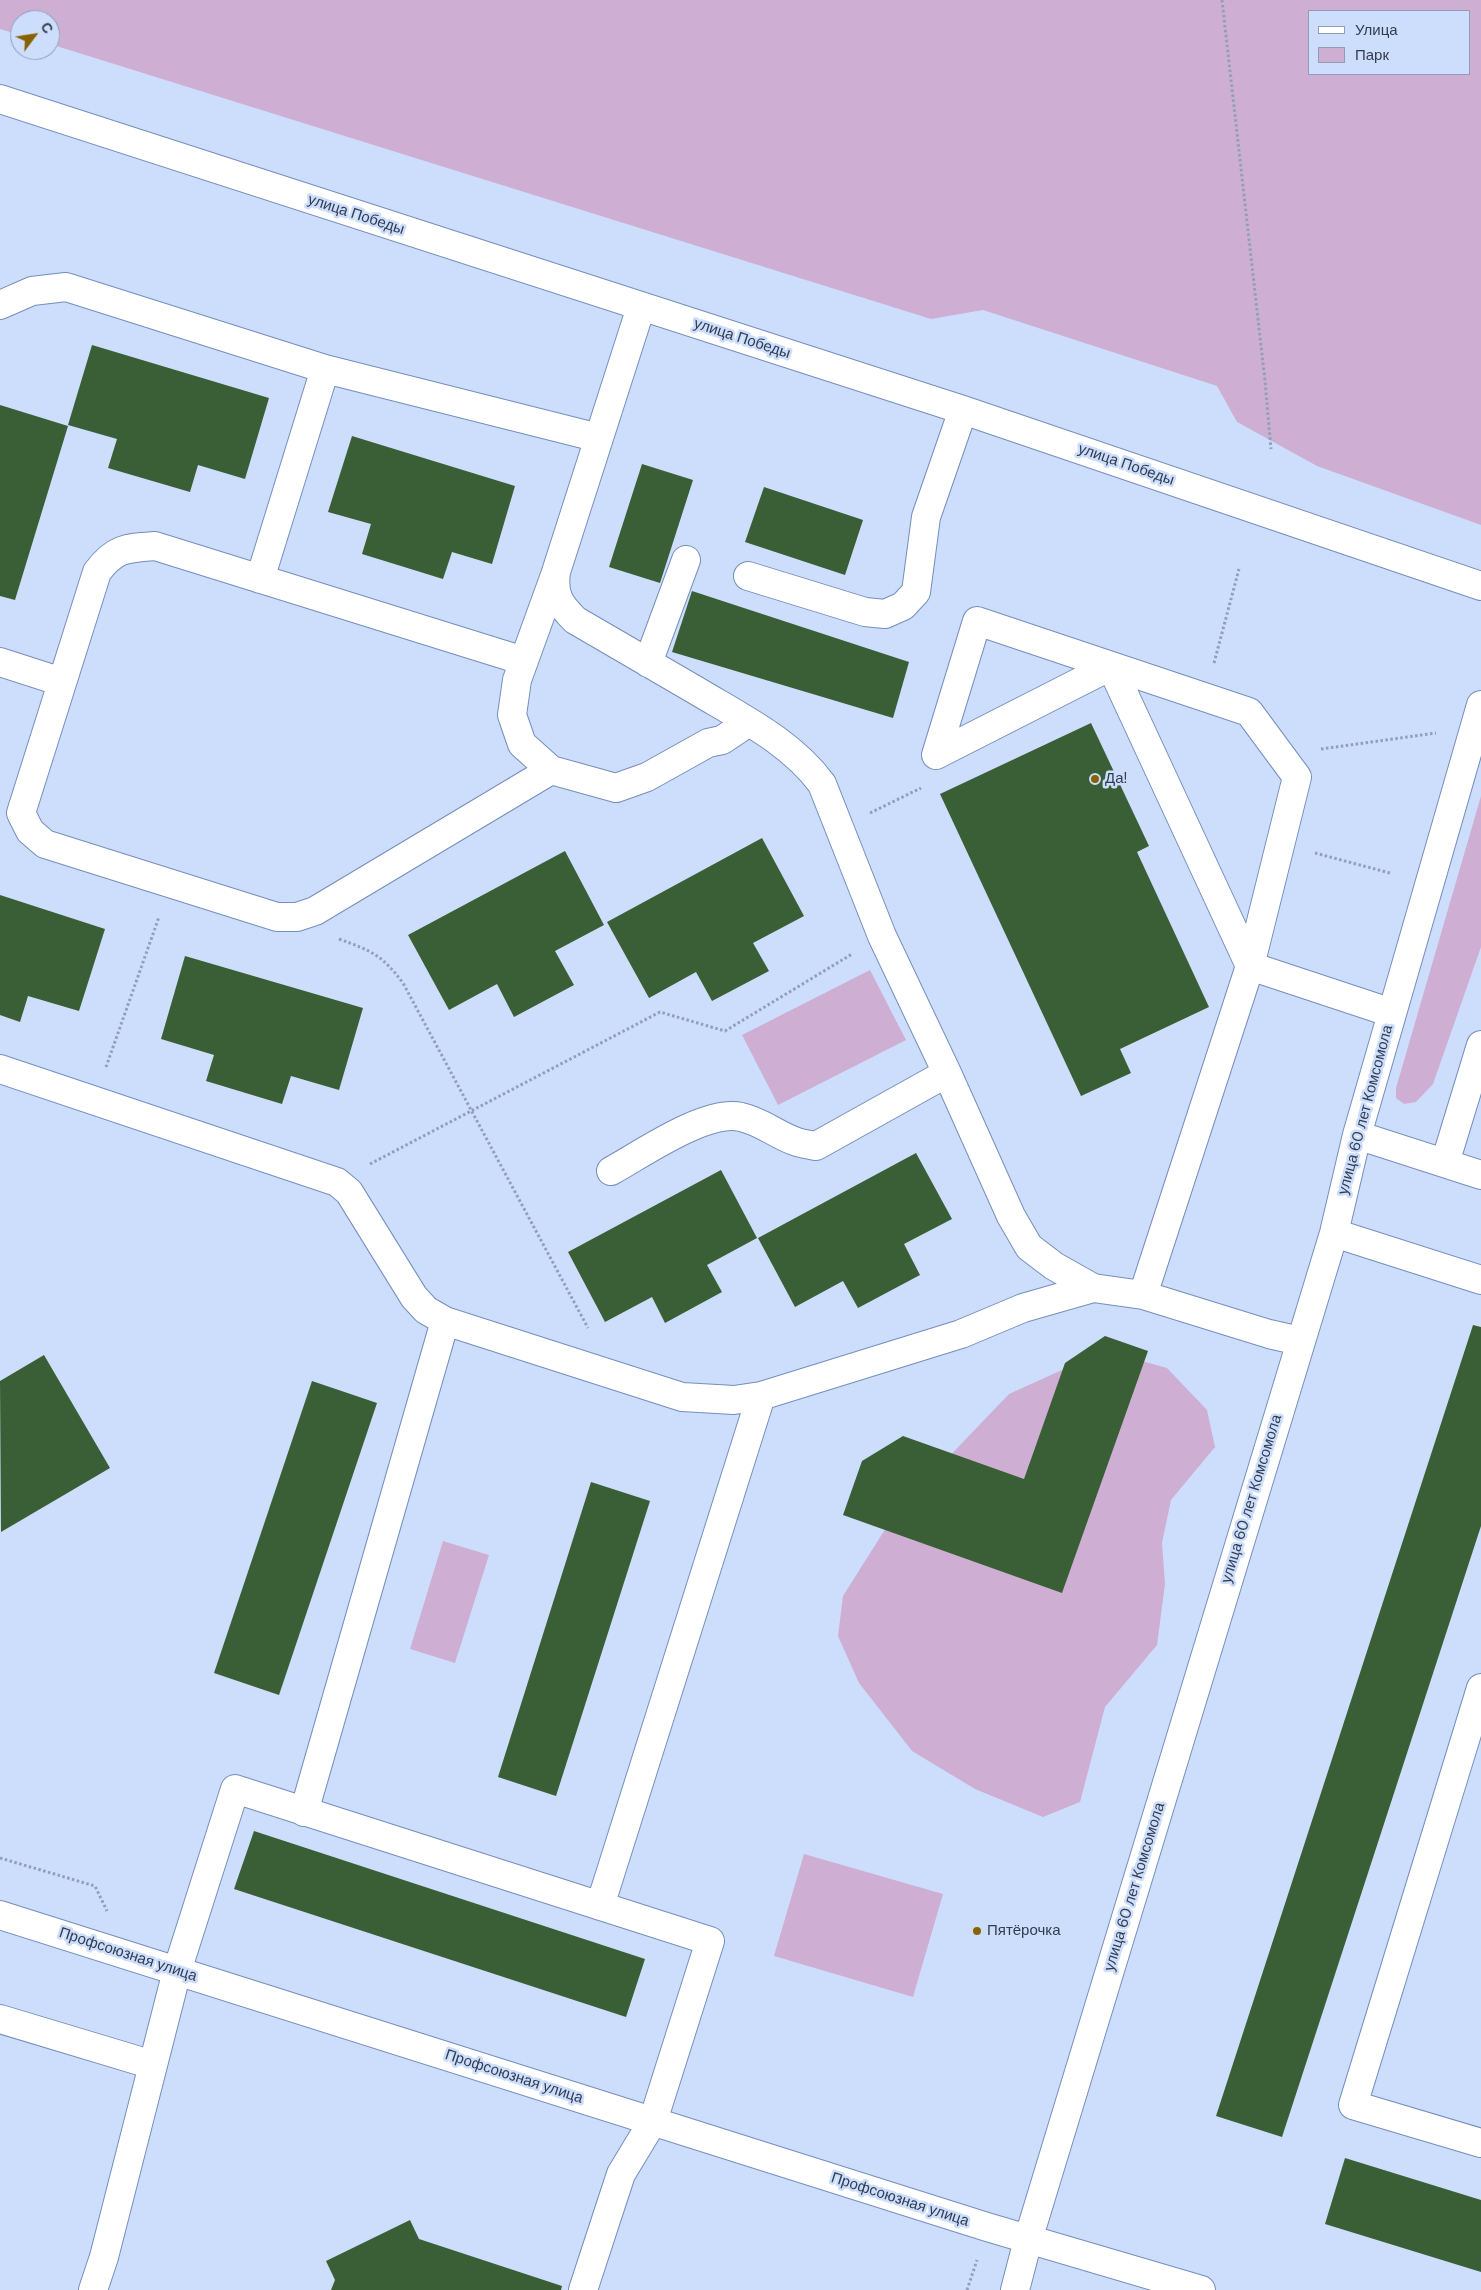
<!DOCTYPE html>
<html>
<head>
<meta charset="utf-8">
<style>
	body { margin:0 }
	#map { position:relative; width:1481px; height:2290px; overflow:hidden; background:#cddefc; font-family:"DM Sans",sans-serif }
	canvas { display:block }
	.legend { position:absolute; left:1308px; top:10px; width:162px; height:65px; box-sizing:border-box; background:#cddefc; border:1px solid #8f9db7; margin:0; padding:6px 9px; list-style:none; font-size:15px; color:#313c50 }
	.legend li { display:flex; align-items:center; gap:10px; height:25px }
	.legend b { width:25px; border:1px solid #8f9db7 }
	.north { position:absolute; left:10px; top:10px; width:50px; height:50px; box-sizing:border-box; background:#cddefc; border:1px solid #8f9db7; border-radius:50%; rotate:59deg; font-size:14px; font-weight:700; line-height:20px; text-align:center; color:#313c50 }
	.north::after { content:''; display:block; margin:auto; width:18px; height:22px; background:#886200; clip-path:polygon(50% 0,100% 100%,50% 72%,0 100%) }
</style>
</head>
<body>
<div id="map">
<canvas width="1481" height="2290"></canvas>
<ul class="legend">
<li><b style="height:6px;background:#fff"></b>Улица</li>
<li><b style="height:14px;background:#ceafd3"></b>Парк</li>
</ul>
<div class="north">С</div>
</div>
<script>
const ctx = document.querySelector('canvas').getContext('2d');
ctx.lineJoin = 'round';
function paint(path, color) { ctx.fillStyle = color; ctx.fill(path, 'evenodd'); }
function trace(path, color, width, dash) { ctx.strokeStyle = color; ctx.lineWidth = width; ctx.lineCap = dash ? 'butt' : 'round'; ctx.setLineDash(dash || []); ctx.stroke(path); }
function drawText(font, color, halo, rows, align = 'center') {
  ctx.font = font + ' "DM Sans",sans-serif'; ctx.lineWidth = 5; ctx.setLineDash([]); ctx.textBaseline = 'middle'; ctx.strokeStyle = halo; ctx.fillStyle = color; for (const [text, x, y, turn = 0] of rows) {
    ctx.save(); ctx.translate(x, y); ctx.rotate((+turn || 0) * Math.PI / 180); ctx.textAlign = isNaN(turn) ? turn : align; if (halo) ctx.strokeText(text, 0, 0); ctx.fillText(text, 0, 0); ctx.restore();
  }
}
paint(new Path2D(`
	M0,0H1481V525L1317,466L1237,422L1217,386L983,310L931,319L50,44V20H20V35L0,29ZM1470,11V74H1310V11Z
	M1481,796V947L1433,1084L1416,1102L1404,1104L1396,1098V1088Z
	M870,970L906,1040L778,1105L742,1035Z
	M1121,1355L1167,1368L1207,1410L1215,1447L1171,1500L1162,1543L1165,1584L1157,1645L1105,1707L1080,1802L1043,1817L975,1789L912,1751L859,1683L838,1636L843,1596L896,1512L1009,1394L1073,1365Z
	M443,1541L489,1555L455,1663L410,1649Z
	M804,1854L943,1894L913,1997L774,1956Z`), '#ceafd3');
paint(new Path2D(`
	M92,345L269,398L245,479L198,465L190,492L108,468L117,439L68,425Z
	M0,405L68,426L15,600L0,596Z
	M352,436L515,486L492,564L452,552L443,579L362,554L371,524L328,512Z
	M642,464L693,480L660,583L609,567Z
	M764,487L863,520L845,575L745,542Z
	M692,591L909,662L893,718L672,652Z
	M1091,723L1149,846L1137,852L1209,1007L1120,1049L1131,1073L1081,1096L940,794Z
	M762,838L804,916L753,943L769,971L712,1001L696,972L649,998L607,922Z
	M565,851L604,925L555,951L574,985L514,1017L497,984L449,1010L408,935Z
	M0,895L105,929L79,1011L28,996L20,1022L0,1015Z
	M185,956L363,1008L339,1090L291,1076L282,1104L206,1081L214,1055L161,1039Z
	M916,1153L952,1219L904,1244L920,1275L858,1308L843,1281L795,1307L758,1238Z
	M721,1170L757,1238L707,1265L722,1292L665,1323L652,1297L605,1322L568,1252Z
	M1473,1325L1481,1327V1526L1282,2137L1216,2116Z
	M1105,1336L1148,1351L1062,1593L843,1515L862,1461L903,1436L1024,1479L1065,1363Z
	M44,1355L110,1468L1,1532L0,1381Z
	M312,1381L377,1403L279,1695L214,1673Z
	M591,1482L650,1501L556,1796L498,1777Z
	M254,1831L645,1959L626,2017L234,1889Z
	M1345,2158L1481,2200V2272L1325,2224Z
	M410,2220L419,2239L562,2286L561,2290H331L335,2280L326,2261Z`), '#3a5e36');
const minor = new Path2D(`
	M0,99L963,410L1481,586
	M0,305L32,291L66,287L325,369L599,438
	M641,307L556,572C553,595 559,604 575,620C616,644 657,668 697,691C742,718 791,742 822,784L882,936L947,1073L1011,1216L1029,1247L1054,1266L1093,1288
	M555,575L517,680L512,715L522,744L551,770L616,788L647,777L708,743L722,740L749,722
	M748,576L865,612L885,614L903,606L916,592L926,517L963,410
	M260,579L325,369
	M524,661L155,546C126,548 115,548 97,572L21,813L30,831L45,844L277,917H297L315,911L551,770
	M0,662L62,682
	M648,663L686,560
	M1111,666L1250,966
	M936,755L977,621L1249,712L1297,777L1250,966
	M936,755L1111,666
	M0,1069L337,1182L349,1192L414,1297L426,1310L445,1321L682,1397L734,1400L761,1396L961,1334L1023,1308L1093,1288L1143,1295L1269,1334L1300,1341
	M1357,1135L1481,1175
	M1445,1163L1481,1045
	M611,1171C642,1154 706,1109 741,1117C761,1121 778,1136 797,1142C803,1144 810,1145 816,1146L947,1073
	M1334,1233L1481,1280
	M1143,1295L1250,966L1392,1013
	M1481,1688L1353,2105L1481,2143
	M304,1812L445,1321
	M600,1906L761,1396
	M0,1915L987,2227L1201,2290
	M0,2019L153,2065
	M93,2290L104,2257L177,1971L235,1789L710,1941L653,2121L621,2174L583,2290
	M1015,2290L1028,2240L1334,1233L1357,1135L1481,705`);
trace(minor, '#758ebd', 30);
trace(new Path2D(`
	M1222,0L1265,381L1271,449
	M1214,663L1239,569
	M1321,749L1436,733
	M870,813L921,788
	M1315,853L1390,873
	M339,939C372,951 382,955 403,983L588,1328
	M106,1067L159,917
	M370,1164L660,1012L725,1031L852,954
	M0,1858L95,1886L107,1911
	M967,2290L977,2260`), '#909fb9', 3, [2.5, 2.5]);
trace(minor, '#fff', 28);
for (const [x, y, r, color] of [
	[1095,779,5,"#886200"],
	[977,1931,5,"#886200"]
]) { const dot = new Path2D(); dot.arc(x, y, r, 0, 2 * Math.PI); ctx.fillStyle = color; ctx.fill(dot); trace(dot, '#cddefc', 2); }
drawText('15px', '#313c50', '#cddefc', [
	["улица Победы",356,215,18],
	["улица Победы",742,339,18],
	["улица Победы",1126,465,19],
	["улица 60 лет Комсомола",1366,1110,-75],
	["улица 60 лет Комсомола",1252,1499,-73],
	["улица 60 лет Комсомола",1135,1887,-73],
	["Профсоюзная улица",128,1955,18],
	["Профсоюзная улица",514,2077,18],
	["Профсоюзная улица",900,2200,18]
]);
drawText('15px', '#313c50', '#cddefc', [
	["Да!",1105,779],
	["Пятёрочка",987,1931]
], 'left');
</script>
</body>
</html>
